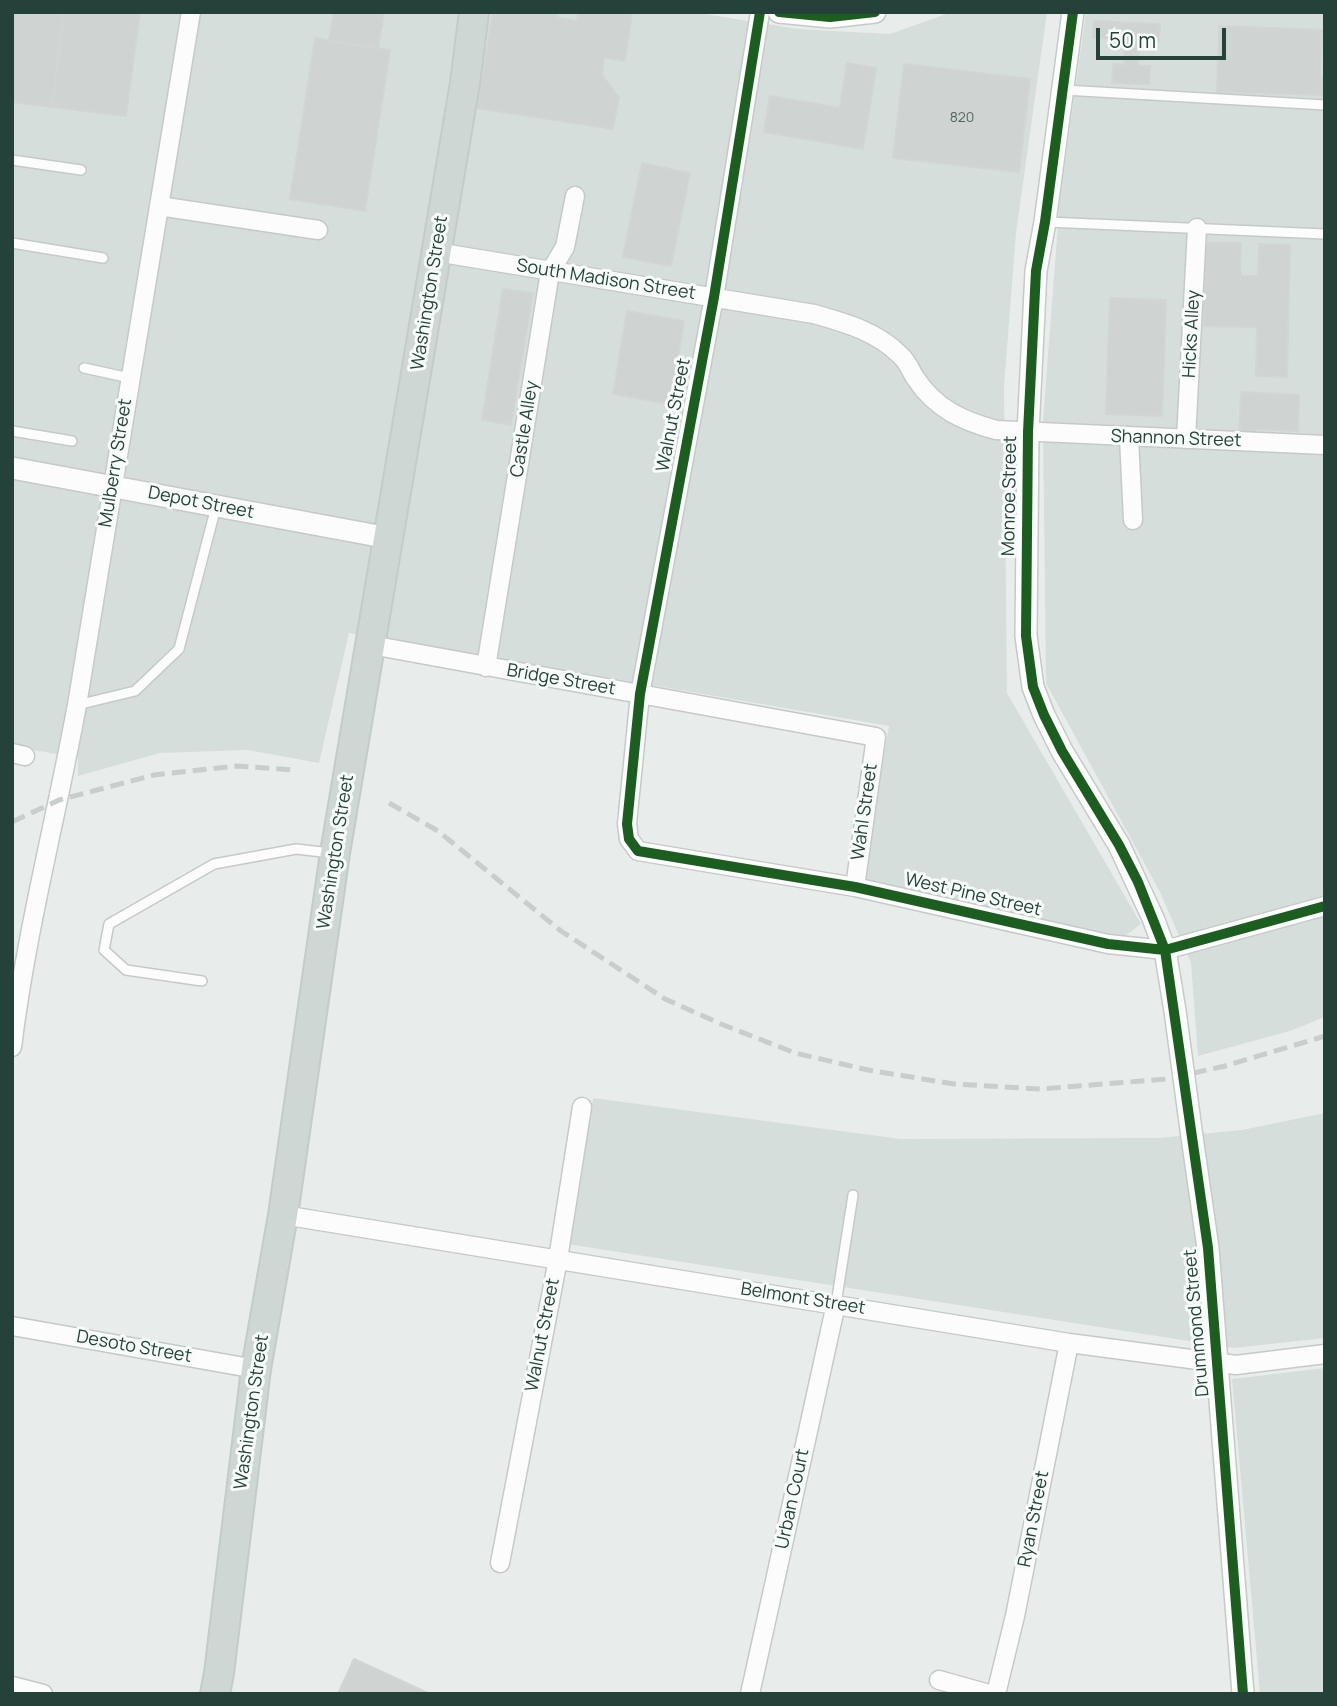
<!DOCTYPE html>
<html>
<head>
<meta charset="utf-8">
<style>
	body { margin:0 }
	#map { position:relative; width:1337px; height:1706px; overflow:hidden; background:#e8edeb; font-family:Manrope,sans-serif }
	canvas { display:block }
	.frame { position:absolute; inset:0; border:14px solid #24423a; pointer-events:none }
	.scale { position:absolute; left:1096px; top:28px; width:130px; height:32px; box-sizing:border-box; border:4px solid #24423a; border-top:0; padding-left:9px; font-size:21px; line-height:24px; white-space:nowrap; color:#24423a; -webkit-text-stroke:5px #f7fbf9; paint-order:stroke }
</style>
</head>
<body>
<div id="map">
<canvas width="1337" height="1706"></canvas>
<div class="frame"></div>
<div class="scale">50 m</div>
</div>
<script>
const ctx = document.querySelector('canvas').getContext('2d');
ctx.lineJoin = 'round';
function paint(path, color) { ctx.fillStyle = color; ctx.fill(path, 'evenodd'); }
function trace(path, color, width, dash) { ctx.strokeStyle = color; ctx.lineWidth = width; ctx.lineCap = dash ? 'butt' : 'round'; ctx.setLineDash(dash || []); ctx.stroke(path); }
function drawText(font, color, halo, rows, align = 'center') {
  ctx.font = font + ' Manrope,sans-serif'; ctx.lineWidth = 6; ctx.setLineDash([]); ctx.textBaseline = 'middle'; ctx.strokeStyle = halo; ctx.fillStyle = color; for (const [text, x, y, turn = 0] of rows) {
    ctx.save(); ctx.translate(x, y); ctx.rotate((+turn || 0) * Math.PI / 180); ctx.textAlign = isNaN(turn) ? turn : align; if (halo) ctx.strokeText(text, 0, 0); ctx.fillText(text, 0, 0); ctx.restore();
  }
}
paint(new Path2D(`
	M12,12H692L798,29L890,34L952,12H1047L1016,233L1004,387L1007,693L1141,924L1121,939L862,881L889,726L349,633L319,763L248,750L160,753L78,776V758L12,746Z
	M1086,12H1325V1017L1290,1031L1198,1056L1191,963L1160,892L1046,683L1043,421L1060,198Z
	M593,1098L901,1139L1158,1138L1242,1130L1325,1113V1338L1234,1348L567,1244Z
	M1325,1368V1694H1260L1232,1379Z`), '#d6dedb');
const building = new Path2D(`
	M12,12H64L52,107L12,102Z
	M64,12H140L126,116L52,107Z
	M334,12H384L378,48L329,41Z
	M493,12H554L559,18L577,21L578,12H632L625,61L604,57L602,75L619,97L613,129L477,108Z
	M1094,21L1160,24L1159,41L1139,40L1138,66H1150L1149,84L1112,83L1113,64L1124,65L1125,39L1093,38Z
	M1219,26L1322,30L1320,76H1325V95L1217,92Z
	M315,38L390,50L365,211L290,199Z
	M847,63L876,68L863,149L764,132L770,96L840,108Z
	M904,64L1030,79L1019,172L893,158Z
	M642,163L690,173L671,266L623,257Z
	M1206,243H1241L1240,276H1258L1259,244L1290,245L1287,377L1256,376L1257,327L1204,326Z
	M503,289L533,293L511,425L482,420Z
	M1110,298L1166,300L1162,416L1106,414Z
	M627,311L684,321L670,404L613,394Z
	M1241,392L1299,395L1298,431L1255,429V436L1239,435Z
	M354,1659L430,1694H338Z`);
paint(building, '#cfd4d2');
trace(building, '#d1d6d4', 2);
const service = new Path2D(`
	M1064,90L1325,105
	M12,160L81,170
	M1047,222L1325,234
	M12,243L103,258
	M84,368L130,378
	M12,431L72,441
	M77,705L135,691L179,649L216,507
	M202,981L126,970L104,950L109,924L214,864L296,849L331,853
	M836,1304L853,1195`);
const minor = new Path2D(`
	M760,12L714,297L640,694L627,824L629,839L638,851L855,887L1108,944L1165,950L1325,906
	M159,206L318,230
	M436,252L814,314C846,323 878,332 901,356C908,362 911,372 916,379C936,409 963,421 996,430L1325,445
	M1129,437L1133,520
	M1186,439L1197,228
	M371,645L876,737L855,887
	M486,667L550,272L565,247L575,196
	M12,753L25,756
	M12,1047C26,932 56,819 77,705L191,12
	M283,1215L1069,1343L1236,1365L1325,1354
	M12,1326L256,1369
	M500,1563L558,1259L582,1107
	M939,1680L989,1694
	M12,1686L43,1694
	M750,1694L836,1304
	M996,1694L1015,1616L1069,1343`);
const tertiary = new Path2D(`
	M779,12L830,17L875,12
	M1073,12L1045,222L1036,271L1028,432L1026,636L1033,687L1044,715L1062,751L1119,845L1153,918L1165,950L1175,1011
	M12,468L389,538
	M1192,1137L1208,1248L1243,1694`);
const primary = new Path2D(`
	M215,1694L219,1673L256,1369L283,1215L335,853L465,83L474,12`);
trace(service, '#c5cac8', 12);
trace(minor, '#c5cac8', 21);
trace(tertiary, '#c5cac8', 24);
trace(primary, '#c3ccc9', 32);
trace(service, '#fcfcfc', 9);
trace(minor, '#fcfcfc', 18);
trace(tertiary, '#fcfcfc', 21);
trace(primary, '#cfd7d5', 28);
trace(new Path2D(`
	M389,803L438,831L561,931L665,999L721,1024L795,1053L868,1070L954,1084L1040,1089L1167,1079L1225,1066L1325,1036
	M12,822L59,800L154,775L237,766L294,770`), '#c9cdcc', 5, [14, 7]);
const tertiaryBridge = new Path2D(`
	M1175,1011L1192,1137`);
trace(tertiaryBridge, '#c5cac8', 24, []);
trace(tertiaryBridge, '#fcfcfc', 21);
trace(new Path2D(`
	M760,12L714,297L640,694L627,824L629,839L638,851L855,887L1108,944L1165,950L1325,906
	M779,12L830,17L875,12
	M1073,12L1045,222L1036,271L1028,432L1026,636L1033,687L1044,715L1062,751L1119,845L1138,882L1165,950L1208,1248L1243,1694`), '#1b5e20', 10);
drawText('14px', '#506761', null, [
	["820",962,118]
]);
drawText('18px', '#24423a', '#f7fbf9', [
	["South Madison Street",606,280,9],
	["Washington Street",430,293,-81],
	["Hicks Alley",1192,334,-87],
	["Walnut Street",674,415,-79],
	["Castle Alley",525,429,-81],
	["Shannon Street",1176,439,2],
	["Mulberry Street",116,463,-81],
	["Monroe Street",1010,496,-89],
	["Depot Street",201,503,11],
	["Bridge Street",561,680,10],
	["Wahl Street",865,812,-82],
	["Washington Street",336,852,-81],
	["West Pine Street",973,895,13],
	["Belmont Street",803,1299,9],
	["Drummond Street",1197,1323,-95],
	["Walnut Street",543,1335,-79],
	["Desoto Street",134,1347,10],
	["Washington Street",252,1412,-82],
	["Urban Court",793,1499,-78],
	["Ryan Street",1034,1519,-79]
]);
</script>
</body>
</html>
